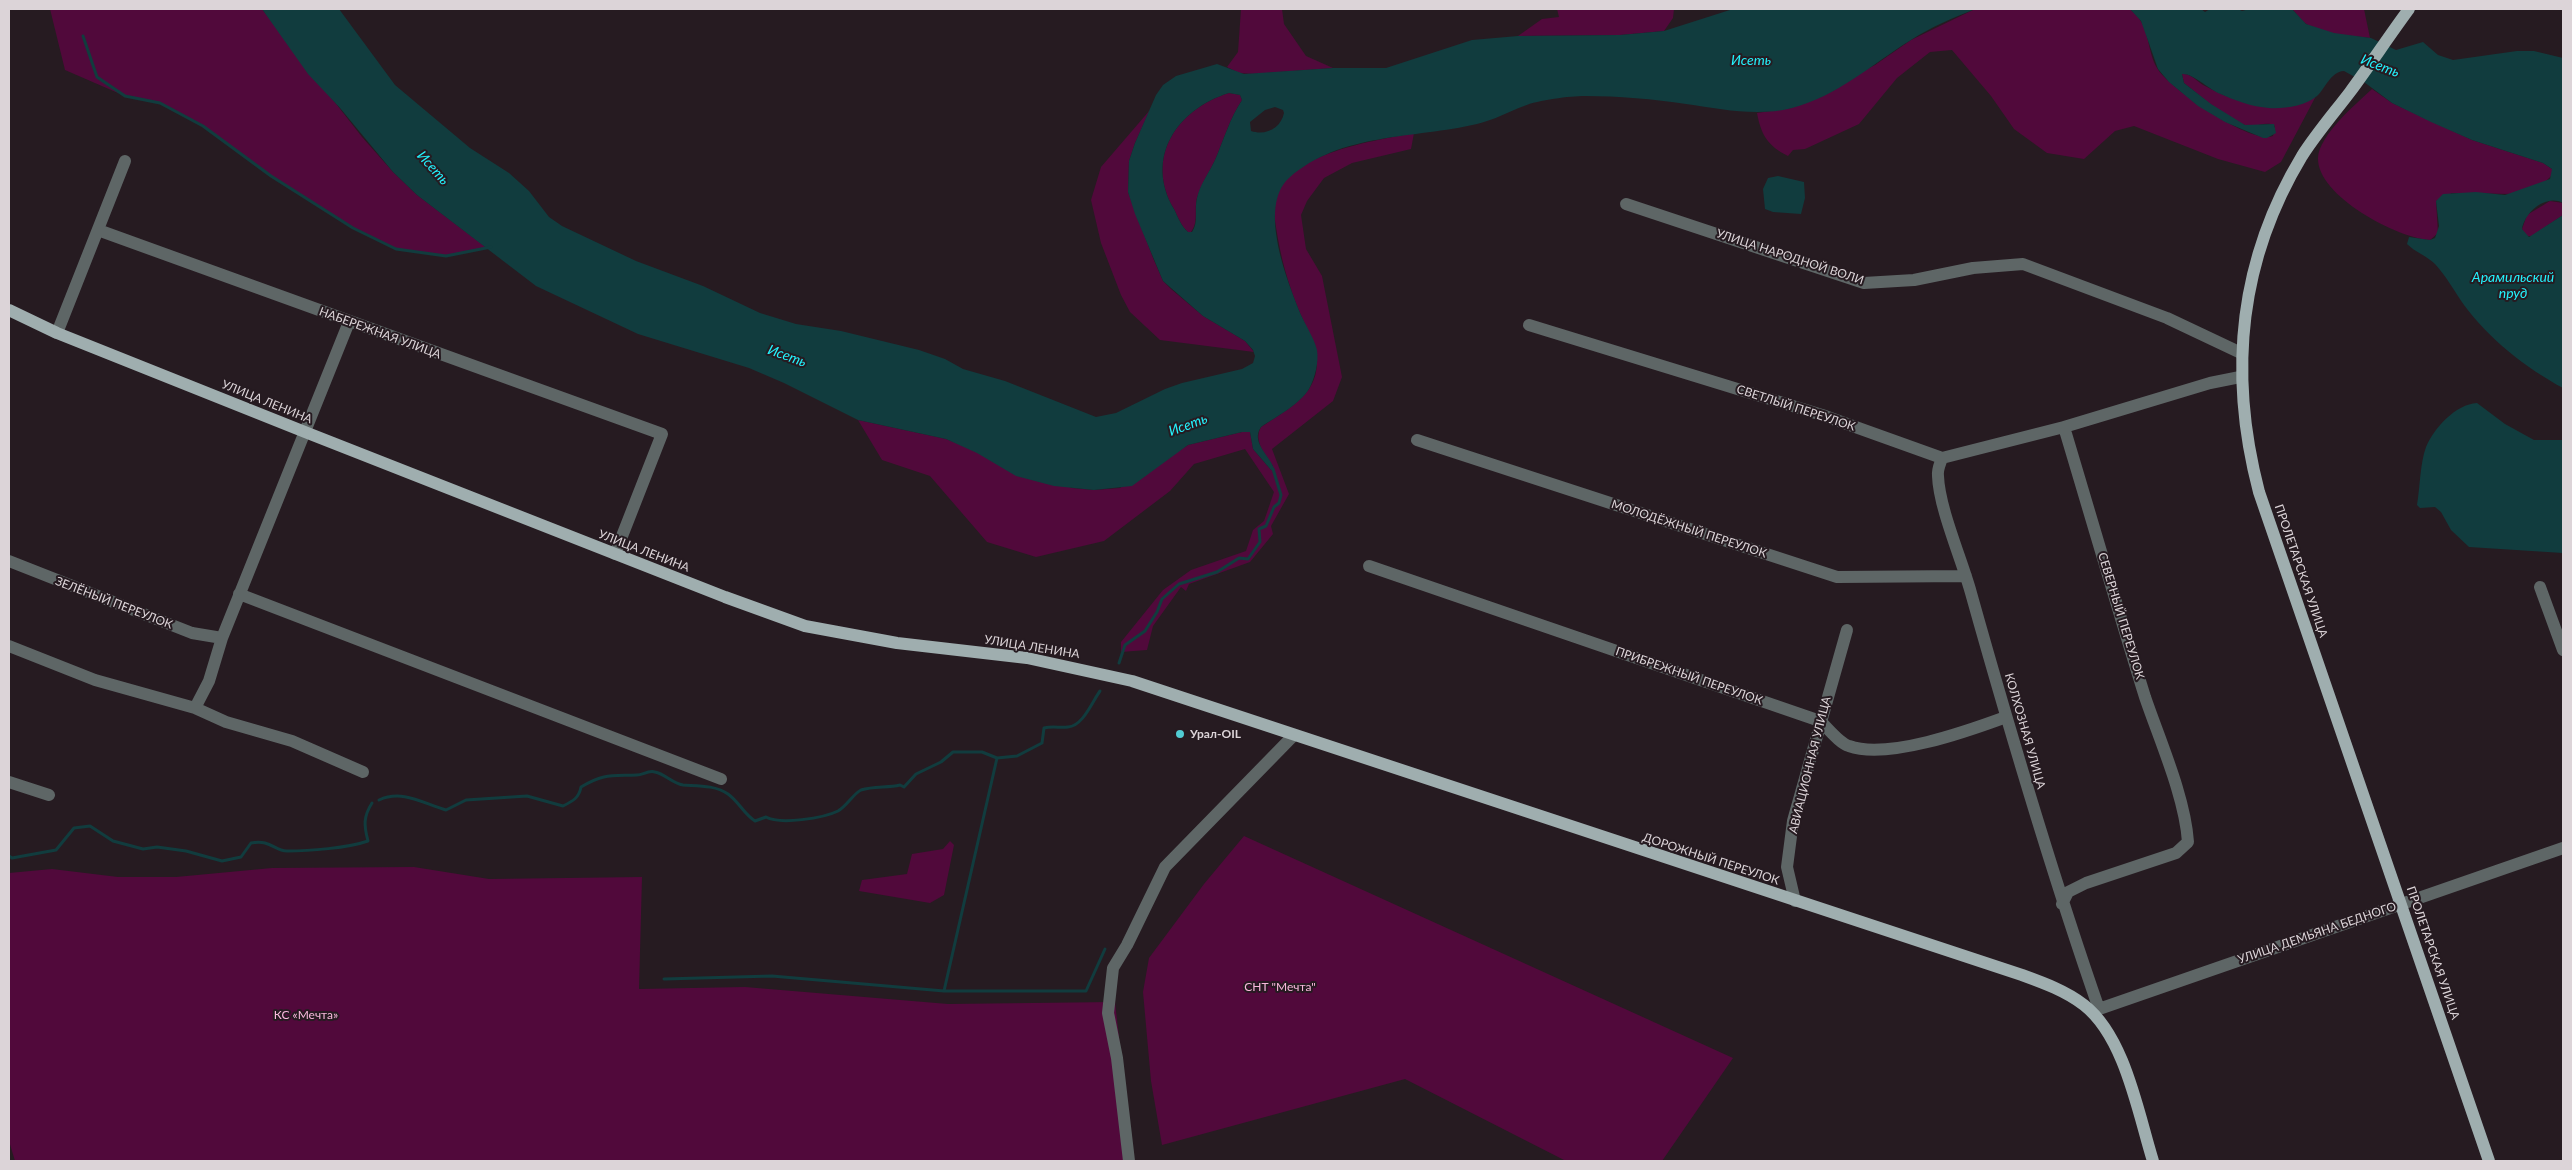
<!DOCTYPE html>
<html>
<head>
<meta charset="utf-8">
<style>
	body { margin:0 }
	#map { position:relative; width:2572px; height:1170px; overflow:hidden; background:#261b21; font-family:Lato,sans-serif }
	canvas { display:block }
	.frame { position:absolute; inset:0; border:10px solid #dcd4d8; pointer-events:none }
</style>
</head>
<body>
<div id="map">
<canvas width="2572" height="1170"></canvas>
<div class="frame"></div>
</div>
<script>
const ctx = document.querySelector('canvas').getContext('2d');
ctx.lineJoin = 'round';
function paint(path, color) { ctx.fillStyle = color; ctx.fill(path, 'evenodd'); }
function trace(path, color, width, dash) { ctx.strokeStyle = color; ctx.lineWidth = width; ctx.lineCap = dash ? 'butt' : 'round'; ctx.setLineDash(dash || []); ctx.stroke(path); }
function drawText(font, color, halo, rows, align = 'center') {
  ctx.font = font + ' Lato,sans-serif'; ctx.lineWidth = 4; ctx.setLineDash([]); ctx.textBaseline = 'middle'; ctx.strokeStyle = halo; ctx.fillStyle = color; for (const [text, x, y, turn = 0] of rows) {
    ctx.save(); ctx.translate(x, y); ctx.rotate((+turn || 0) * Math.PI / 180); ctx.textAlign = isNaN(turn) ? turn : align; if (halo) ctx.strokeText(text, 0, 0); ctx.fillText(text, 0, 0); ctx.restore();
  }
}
paint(new Path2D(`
	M50,9H262L362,137L393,172L417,195L487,248L446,256L396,249L353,228L271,176L203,126L160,103L125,96L65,70Z
	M1241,9H1282L1284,24L1306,56L1333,68L1253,74L1239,73L1227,67L1238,52Z
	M1557,9H1674L1673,18L1664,31L1620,35L1518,36L1542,19L1559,17Z
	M1975,9H2130C2133,12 2138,16 2140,20C2150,34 2148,56 2159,71C2173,90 2251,145 2273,136L2275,126C2265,120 2256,129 2245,125C2223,117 2202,97 2184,83L2182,74C2191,73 2197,82 2205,86C2241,105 2278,116 2316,96L2281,162L2265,172L2218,159L2134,126L2115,131L2084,159L2047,153L2014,129L1991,96L1952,50L1930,52L1897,78L1859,124L1805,149L1793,150L1788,156C1768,146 1761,135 1757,113L1791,108L1875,65L1911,40Z
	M2292,9H2364L2370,38C2351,35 2322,36 2305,23C2300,19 2296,13 2292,9Z
	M2372,89L2392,103L2472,140L2543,163L2552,169V175L2545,182L2514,194L2452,193L2436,201L2438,233L2430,240C2397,238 2317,196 2318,158C2319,135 2356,104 2372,89Z
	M1229,93L1240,95L1242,100C1230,118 1224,139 1215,160C1209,173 1201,184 1197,198C1194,209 1199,222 1191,232H1188C1181,226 1178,217 1174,209C1144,158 1177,109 1229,93Z
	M1150,110L1135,143L1129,161L1128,192L1153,258L1163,281L1171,289L1203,316L1245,341L1254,352L1160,340L1130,312L1121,295L1101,243L1091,200L1101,167Z
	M1414,133L1411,149L1352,163L1324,178L1307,201L1301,215L1306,249L1322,276L1342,377L1333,401L1272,449L1289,494L1271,526L1273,534L1250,562L1189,584L1186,591L1181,587L1153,626L1147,650L1121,652V642L1163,590L1191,570L1246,551L1253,530L1264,521L1274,492L1245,449L1194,464L1170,491L1104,541L1036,557L987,542L930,476L882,460L858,420L946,439L1072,488L1094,490L1120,488L1188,445L1242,432H1250L1253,449L1271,470L1273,466C1265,454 1253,441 1261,427C1276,417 1298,405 1309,389C1324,366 1315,344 1304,322C1292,296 1283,267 1278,239C1276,225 1272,211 1276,197C1287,153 1378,140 1414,133Z
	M2550,201L2563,203V215L2532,236H2526L2522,229L2527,215Z
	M1244,836L1733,1058L1662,1161H1566L1405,1079L1162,1145L1151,1081L1144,1003L1143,992L1149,958L1204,884Z
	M950,841L954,845L944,895L930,903L859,891L862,880L907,874L912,854L943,849Z
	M414,867L489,879L642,877L639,989L745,987L948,1004L1115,1002L1133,1161H15L9,1141V873L52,869L118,877H176L272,868Z`), '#51093b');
paint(new Path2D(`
	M262,9H339L395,85L470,148L509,173L529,191L549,217L562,226L636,261L703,286L760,313L796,324L841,331L919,350L945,359L963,369L1005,381L1096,417L1116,413L1165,389L1182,383L1242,369L1253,363L1255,356L1253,350L1245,341L1203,316L1163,281L1135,214L1128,192L1129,161L1135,143L1156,95L1163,85L1176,76L1217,64L1244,74L1333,68H1386L1472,40L1518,36L1620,35L1664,31L1733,9H1975C1953,18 1931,27 1911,40C1872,64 1838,96 1792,108C1756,117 1722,109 1686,104C1654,99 1618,96 1585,96C1570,96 1538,100 1524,106C1508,112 1494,120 1477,124C1414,139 1341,132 1289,178C1257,207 1288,283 1302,317C1307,328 1314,338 1317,350C1319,362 1315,378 1309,389C1300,404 1276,417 1261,427C1250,443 1271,456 1275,471L1271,470L1253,449L1250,432H1242L1188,445L1132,486L1094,490L1054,486L1016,476L977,453L946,439L858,420L784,383L749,368L638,334L536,286L417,195L393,172L340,108L308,74ZM1229,93L1240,95L1242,100C1230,118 1224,139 1215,160C1209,173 1200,184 1197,198C1194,209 1199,222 1192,232H1188C1181,226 1178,217 1174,209C1144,158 1177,109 1229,93ZM1275,107L1283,110L1284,113C1281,128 1266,136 1251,131L1250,122L1265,110Z
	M2130,9H2201L2205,12L2210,9H2238L2242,11L2249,9H2292L2306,24L2334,33L2371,38L2396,50L2423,42L2438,55L2453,60L2517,51H2534L2563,58V203C2546,194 2525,212 2522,229L2529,237L2563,215V388C2526,368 2489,339 2464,305C2454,291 2447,277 2435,264C2427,256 2415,252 2407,244L2409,237L2430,240L2435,238L2439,226L2436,201L2443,194L2476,192L2505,195L2550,179L2552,169L2543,163L2472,140L2431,122L2392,103L2364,82L2344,71C2330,72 2326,88 2317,96C2306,106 2283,109 2269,108C2252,107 2234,100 2218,93C2208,88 2192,73 2182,74L2184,83L2211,104L2245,125L2274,124L2276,133L2267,138H2263L2225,122L2198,106L2169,82L2158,69L2141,21Z
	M1778,176L1804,182L1805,198L1801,214L1773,212L1765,209L1763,189L1768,178Z
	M2477,403L2505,424L2534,440H2563V553L2469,547L2451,530L2441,512L2435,507L2420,508L2417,505C2420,488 2420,463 2426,447C2434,428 2456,404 2477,403Z`), '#113c3e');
trace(new Path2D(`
	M83,36L97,77L125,96L160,103L203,126L271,176L353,228L396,249L446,256L491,247
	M1119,663L1125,645L1145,631L1157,612L1162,599L1179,584L1217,572L1239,558L1248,559L1260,542L1259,529L1266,526L1274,507L1279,503L1281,495L1273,469
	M997,758L944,991H1086L1105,949
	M379,800C403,789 424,804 446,810L466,800L527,796L563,806C573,801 579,798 581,787C604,773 612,776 637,775C643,775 648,770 655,772C665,774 672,783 683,785C698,786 715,785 728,794C739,802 744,814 755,821L766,817C780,825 824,818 838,811C847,806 853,794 861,790C874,786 888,788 900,785L904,787L916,774L941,762L953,752H982L997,758L1017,756L1042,743L1044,728C1052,726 1060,728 1068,727C1083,726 1092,702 1100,691
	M9,856L12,858L56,850L74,828L90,826L113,841L143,849L157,847L186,851L222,861L241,857L251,843C271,839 274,851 287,851C309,851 348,848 368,841C364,826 363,817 372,803
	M664,979L772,976L944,991`), '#113c3e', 3);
trace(new Path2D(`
	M1626,204L1864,283L1914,280L1973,268L2023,264L2167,318L2241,353
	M98,230L662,434L615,554
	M1529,325L1822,415L1942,458L2064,427
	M57,333L125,161
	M1417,440L1837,577L1966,576
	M1942,458C1940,464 1937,470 1938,476C1939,508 1962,560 1971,593C2010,732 2051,871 2099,1009
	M9,561L192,633L222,638
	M1369,566L1820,721C1828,728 1839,743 1849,746C1887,760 1968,731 2006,717
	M2540,587L2563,650
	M239,594L721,779
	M9,646L95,680L195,708L226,722L292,741L363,772
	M195,708L209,681L222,638L349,322
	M9,782L49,795
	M1795,901L1787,867L1793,821L1847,630
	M2062,904L2068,892L2086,883L2176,853L2188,842C2185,797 2160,741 2145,697C2117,607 2091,517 2064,427L2210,383L2240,377
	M2099,1009L2563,848
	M1129,1161L1117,1058L1108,1013L1113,968L1127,945L1165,867L1293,736`), '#5e6666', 12);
trace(new Path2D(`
	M2409,9C2389,36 2370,65 2350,92C2334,113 2316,134 2302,156C2238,262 2228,374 2259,492L2489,1161
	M9,310L57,333L305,432L725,597L805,626L897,643L1027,658L1132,681L2022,975C2044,983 2066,991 2084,1005C2125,1037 2138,1113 2153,1161`), '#9faeaf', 12);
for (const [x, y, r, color] of [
	[1180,734,5,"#51ccd3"]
]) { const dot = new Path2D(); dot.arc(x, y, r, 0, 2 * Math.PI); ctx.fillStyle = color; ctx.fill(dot); trace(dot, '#261b21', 2); }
drawText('12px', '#dcd4d8', '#261b21', [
	["УЛИЦА НАРОДНОЙ ВОЛИ",1790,257,18],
	["НАБЕРЕЖНАЯ УЛИЦА",380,333,20],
	["УЛИЦА ЛЕНИНА",267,402,22],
	["СВЕТЛЫЙ ПЕРЕУЛОК",1796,408,18],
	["МОЛОДЁЖНЫЙ ПЕРЕУЛОК",1689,529,18],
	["УЛИЦА ЛЕНИНА",644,551,21],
	["ПРОЛЕТАРСКАЯ УЛИЦА",2301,571,71],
	["ЗЕЛЁНЫЙ ПЕРЕУЛОК",114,603,21],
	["СЕВЕРНЫЙ ПЕРЕУЛОК",2121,616,73],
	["УЛИЦА ЛЕНИНА",1032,647,9],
	["ПРИБРЕЖНЫЙ ПЕРЕУЛОК",1689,676,19],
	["КОЛХОЗНАЯ УЛИЦА",2025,731,74],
	["АВИАЦИОННАЯ УЛИЦА",1810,765,-76],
	["ДОРОЖНЫЙ ПЕРЕУЛОК",1711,859,18],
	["УЛИЦА ДЕМЬЯНА БЕДНОГО",2317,933,-19],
	["ПРОЛЕТАРСКАЯ УЛИЦА",2433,953,71]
]);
drawText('bold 12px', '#dcd4d8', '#261b21', [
	["Урал-OIL",1190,734]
], 'left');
drawText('12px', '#f9b9dd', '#261b21', [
	["СНТ \"Мечта\"",1280,987],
	["КС «Мечта»",306,1015]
]);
drawText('italic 14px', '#23f2fc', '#261b21', [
	["Исеть",1751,60],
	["Исеть",2380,66,21],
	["Исеть",433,168,48],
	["Арамильский",2513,277],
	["пруд",2513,293],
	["Исеть",787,356,20],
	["Исеть",1188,425,-20]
]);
</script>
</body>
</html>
